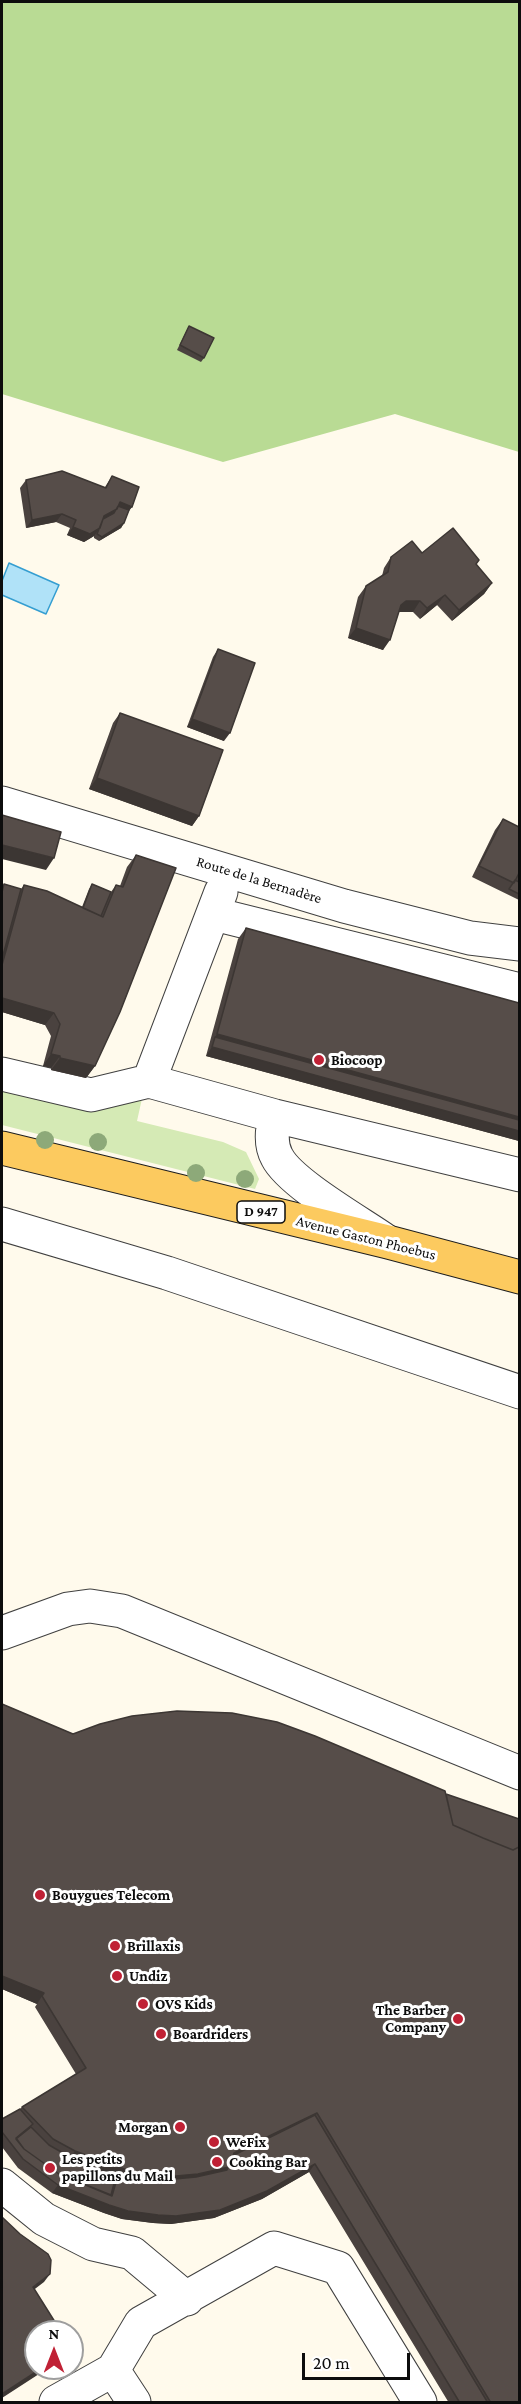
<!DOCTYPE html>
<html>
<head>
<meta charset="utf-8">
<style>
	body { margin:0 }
	#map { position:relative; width:521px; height:2404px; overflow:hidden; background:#fffaec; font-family:"Crimson Pro",serif }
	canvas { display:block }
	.frame { position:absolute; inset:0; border:3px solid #0d0d0d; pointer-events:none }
	.north { position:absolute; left:24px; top:2320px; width:60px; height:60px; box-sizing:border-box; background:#fff; border:2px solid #9e9e9e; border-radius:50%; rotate:0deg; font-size:16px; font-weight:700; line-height:24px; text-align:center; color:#0d0d0d }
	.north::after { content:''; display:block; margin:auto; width:21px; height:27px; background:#c02135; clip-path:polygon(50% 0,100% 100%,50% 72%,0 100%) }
	.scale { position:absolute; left:302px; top:2353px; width:108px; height:27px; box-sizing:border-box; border:3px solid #0d0d0d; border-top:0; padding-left:8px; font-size:18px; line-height:21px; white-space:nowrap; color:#0d0d0d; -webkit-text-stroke:4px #fff; paint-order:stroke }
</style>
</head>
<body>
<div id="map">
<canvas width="521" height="2404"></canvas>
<div class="frame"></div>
<div class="north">N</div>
<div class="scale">20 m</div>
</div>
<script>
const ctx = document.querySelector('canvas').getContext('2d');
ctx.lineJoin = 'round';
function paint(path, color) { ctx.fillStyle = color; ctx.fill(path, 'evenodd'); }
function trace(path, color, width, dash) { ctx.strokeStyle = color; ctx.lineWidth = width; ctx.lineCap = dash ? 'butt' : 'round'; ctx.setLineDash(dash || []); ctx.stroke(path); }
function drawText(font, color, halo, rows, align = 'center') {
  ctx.font = font + ' "Crimson Pro",serif'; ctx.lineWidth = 6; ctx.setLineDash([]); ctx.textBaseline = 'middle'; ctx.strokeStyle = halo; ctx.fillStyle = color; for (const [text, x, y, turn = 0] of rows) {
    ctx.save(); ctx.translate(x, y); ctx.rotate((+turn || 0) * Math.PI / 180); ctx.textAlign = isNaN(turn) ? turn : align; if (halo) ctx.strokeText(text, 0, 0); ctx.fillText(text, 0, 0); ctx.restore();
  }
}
paint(new Path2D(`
	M2,1090L143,1094L137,1121L223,1142L246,1152L259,1179L255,1189L2,1125Z`), '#d5eab5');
paint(new Path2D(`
	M2,2H519V452L395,414L223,462L2,394Z`), '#b9db94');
const water = new Path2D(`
	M9,563L59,585L46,614L2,595V581Z`);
paint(water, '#b0e2f8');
trace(water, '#359ed1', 1.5);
const minor = new Path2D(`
	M2,803L344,906L470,938L520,944
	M214,914L520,990
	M2,1074L91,1095L149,1081L275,1116L520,1175
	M149,1081L221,892
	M275,1116C272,1130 270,1144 277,1157C290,1183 359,1222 386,1241
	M2,1224L167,1273L520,1392
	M2,1633L68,1609L90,1606L122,1611L520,1773
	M2,2185L44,2219L93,2244L132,2253L187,2299
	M113,2370L141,2323L274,2248L338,2268L420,2402
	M56,2402L113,2370L134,2402`);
const major = new Path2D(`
	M2,1148L388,1242L520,1277`);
trace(minor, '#404040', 35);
trace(major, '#1e1e1e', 35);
trace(minor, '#fff', 33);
trace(major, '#fcca5f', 33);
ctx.fillStyle = '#8da979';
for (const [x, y] of [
	[45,1140],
	[98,1142],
	[196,1173],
	[245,1179]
]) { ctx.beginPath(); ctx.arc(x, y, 9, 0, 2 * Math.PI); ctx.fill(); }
paint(new Path2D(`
	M189,326L204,358L201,362L177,350Z
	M112,476L132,507L129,510L124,523L121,528L99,541L94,538V536L84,542L67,535L70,528L56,522L26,528L20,488L26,480L105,487Z
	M422,553L476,565L492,583L484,594L452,621L437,605L420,619L413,612H399L383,650L348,638L358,597L366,586L382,576L384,568L391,557Z
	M218,649L224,741L187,727L213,657Z
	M120,713L199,816L192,826L89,789L113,723Z
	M503,819L519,827V900L472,877L495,830Z
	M136,855L95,1066L86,1078L51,1070V1068L43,1066L51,1036L45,1025L2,1012V887L4,884L21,889L24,885L82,907L89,889L92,884L111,892L116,885L120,886L127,867Z
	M246,928L519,1003V1141L206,1056L238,939Z
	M2,1704L73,1734L519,2403H449L309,2172L262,2199L214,2218L171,2224L153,2223L122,2219L104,2213L52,2193L18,2168L2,2147V2119L20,2109L22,2107L76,2074L35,2007L37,2004L2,1989Z`), '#4a423f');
paint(new Path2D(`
	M120,502L132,507L126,515L101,520L104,516Z
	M62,514L56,522L26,528L32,520Z
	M124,523L121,528L99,541L102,537Z
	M73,527L100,528L94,536L84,542L67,535Z
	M492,583L484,594L452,621L459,610Z
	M445,595L437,605L420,619L427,608Z
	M406,601H420L413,612H399L401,605Z
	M356,628L390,640L383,650L348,638Z
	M192,719L230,733L224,741L187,727Z
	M97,778L199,816L192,826L89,789Z
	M2,845L54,858L46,870L2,859Z
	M2,998L54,1013L45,1025L2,1012Z
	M217,1034L519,1117V1129L215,1037Z
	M212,1047L519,1131V1141L206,1056Z
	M51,1054L60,1056L51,1068L43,1066Z
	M60,1058L95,1066L86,1078L51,1070Z
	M2,1976L44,1993L37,2004L2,1989Z
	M317,2113L310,2123L230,2162L234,2153Z
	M75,2151L229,2167L221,2178L191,2185L117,2180L119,2172L114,2179L67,2162Z
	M315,2164L309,2172L262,2199L214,2218L171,2224L153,2223L122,2219L104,2213L52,2193L58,2185L176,2216Z
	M50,2274L44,2282L27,2295L33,2287Z
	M42,2368H43L39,2374L2,2398V2394Z`), '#3c3633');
const building = new Path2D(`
	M189,326L214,338L204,358L180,345Z
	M62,471L106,488L112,476L139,487L132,507L120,502L117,509L104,516L100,528L90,534L73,527L76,520L62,514L32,520L26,480Z
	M118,506L129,510L124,523L102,537L97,534L103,519L114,513Z
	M453,528L479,560L476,564L492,583L459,610L445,595L427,608L420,601H406L401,605L390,640L356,628L366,586L388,572L391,557L412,541L422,553Z
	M218,649L255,663L230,733L192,719Z
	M120,713L223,750L199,816L97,778Z
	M2,815L61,832L54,858L2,845Z
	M503,819L519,827V874V873L514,883L479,866Z
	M136,855L176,868L120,1012L95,1066L60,1058V1056L51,1054L60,1024L54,1013L2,998V965L24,885L47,891L103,917L116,885L123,887Z
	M515,880L519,882V894L509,889Z
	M4,884L21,889L2,959V892Z
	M92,884L111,892L101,916L83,908Z
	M246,928L519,1003V1117L217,1034Z
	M215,1037L519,1120V1131L212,1047Z
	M2,1704L73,1734L100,1724L132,1716L177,1711L232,1713L277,1722L315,1736L445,1791L453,1825L483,1838L513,1850L519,1847V2403H491L317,2113L234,2153L229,2167L198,2174L165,2177L138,2174L75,2151L53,2139L22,2107L86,2068L42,1996L44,1993L2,1976Z
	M446,1794L519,1819V1847L513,1850L483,1838L453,1825Z
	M20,2109L33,2124L16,2138L24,2149L59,2174L112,2196L119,2172L136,2177L164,2180L196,2177L227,2170L234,2155L315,2115L488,2403H460L315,2164L267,2191L220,2210L176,2216L158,2215L128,2211L109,2205L58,2185L23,2159L2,2132V2119Z
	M31,2127L49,2145L70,2157L116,2176L111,2195L59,2174L24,2149L16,2139Z
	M2,2217L20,2234L48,2254L51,2260L50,2274L33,2287L55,2322L52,2332H36V2368H42L2,2394Z`);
paint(building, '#564d49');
trace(building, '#3c3633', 1.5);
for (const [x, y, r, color] of [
	[319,1060,6,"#c02135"],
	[40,1895,6,"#c02135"],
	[115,1946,6,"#c02135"],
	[117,1976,6,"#c02135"],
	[143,2004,6,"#c02135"],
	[458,2019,6,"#c02135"],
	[161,2034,6,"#c02135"],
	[180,2127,6,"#c02135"],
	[214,2142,6,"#c02135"],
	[217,2162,6,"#c02135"],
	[50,2168,6,"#c02135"]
]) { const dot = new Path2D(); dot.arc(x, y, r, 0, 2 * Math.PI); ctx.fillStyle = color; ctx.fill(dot); trace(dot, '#fff', 2); }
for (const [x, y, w] of [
	[261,1212,48]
]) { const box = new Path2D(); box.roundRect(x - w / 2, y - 11, w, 22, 4.5); ctx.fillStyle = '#fff'; ctx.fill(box); trace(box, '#0d0d0d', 1.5); }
drawText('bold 14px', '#0d0d0d', null, [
	["D 947",261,1212]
]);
drawText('15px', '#0d0d0d', '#fff', [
	["Route de la Bernadère",259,880,17],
	["Avenue Gaston Phoebus",366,1238,14]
]);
drawText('bold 15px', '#0d0d0d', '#fff', [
	["Biocoop",331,1060],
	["Bouygues Telecom",52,1895],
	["Brillaxis",127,1946],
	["Undiz",129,1976],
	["OVS Kids",155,2004],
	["The Barber",446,2010,"right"],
	["Company",446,2027,"right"],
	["Boardriders",173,2034],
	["Morgan",168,2127,"right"],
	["WeFix",226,2142],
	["Les petits",62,2159],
	["papillons du Mail",62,2176],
	["Cooking Bar",229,2162]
], 'left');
</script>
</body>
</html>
